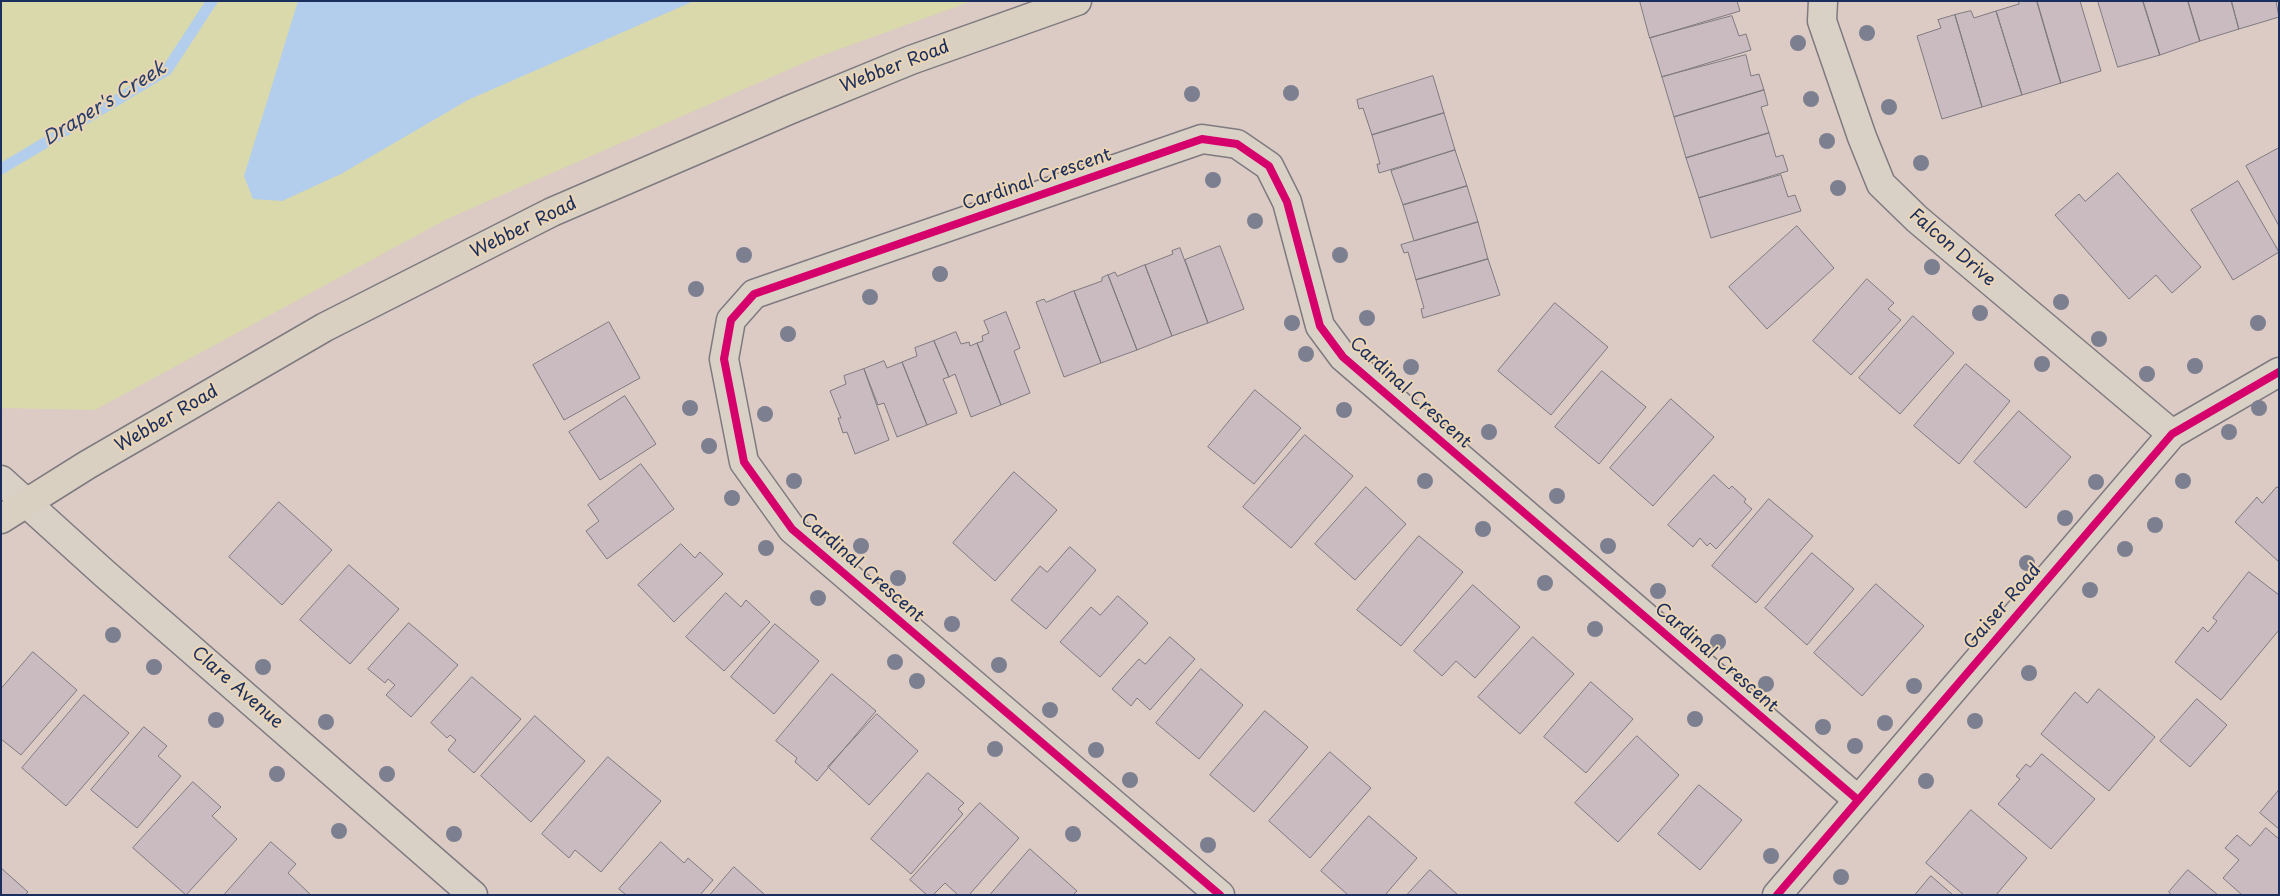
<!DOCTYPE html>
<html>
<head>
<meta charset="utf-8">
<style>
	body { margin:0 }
	#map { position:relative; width:2280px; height:896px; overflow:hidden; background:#dbcbc4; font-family:"Playpen Sans",sans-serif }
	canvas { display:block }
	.frame { position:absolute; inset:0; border:2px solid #1b2f5e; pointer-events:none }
</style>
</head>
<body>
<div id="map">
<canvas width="2280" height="896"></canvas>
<div class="frame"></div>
</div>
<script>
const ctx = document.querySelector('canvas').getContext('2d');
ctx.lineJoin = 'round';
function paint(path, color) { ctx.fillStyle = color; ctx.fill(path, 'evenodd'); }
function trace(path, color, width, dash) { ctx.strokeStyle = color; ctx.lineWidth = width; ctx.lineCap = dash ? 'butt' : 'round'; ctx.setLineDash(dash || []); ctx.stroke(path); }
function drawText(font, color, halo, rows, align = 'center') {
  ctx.font = font + ' "Playpen Sans",sans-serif'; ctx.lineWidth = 4; ctx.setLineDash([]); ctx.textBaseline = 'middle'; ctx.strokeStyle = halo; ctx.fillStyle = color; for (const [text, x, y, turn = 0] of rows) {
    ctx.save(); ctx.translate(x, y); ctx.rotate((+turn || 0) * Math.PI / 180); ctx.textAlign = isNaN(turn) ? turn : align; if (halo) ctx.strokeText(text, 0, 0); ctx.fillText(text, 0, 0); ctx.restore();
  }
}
paint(new Path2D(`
	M1,1H972L815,58L447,219L95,410L1,408Z`), '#d9d9ab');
paint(new Path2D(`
	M298,1H694L468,100L341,174L282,201L253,199L244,176Z`), '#b3ceec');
trace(new Path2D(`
	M1,169L167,70L212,1`), '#b3ceec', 11);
const building = new Path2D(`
	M1640,1H1737L1740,11L1650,38Z
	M2018,1H2037L2061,83L2022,95L1996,11L2019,4Z
	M2037,1H2080L2101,71L2061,83Z
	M2098,1H2143L2160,55L2118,67Z
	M2143,1H2188L2200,41L2160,55Z
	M2188,1H2231L2239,29L2200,41Z
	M2232,1H2276L2279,17L2239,29Z
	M1971,11L1974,18L1996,11L2022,95L1982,107L1955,15Z
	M1955,15L1982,107L1942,119L1917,36L1941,28L1938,20Z
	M1732,16L1739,36L1746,34L1751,50L1662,77L1650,38Z
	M1746,55L1751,76L1759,74L1764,90L1674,117L1662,77Z
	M1433,76L1444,113L1372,135L1363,108L1359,109L1357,100Z
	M1764,90L1768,105L1761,107L1769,133L1686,158L1674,117Z
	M1444,113L1455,150L1379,173L1377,164H1380L1372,135Z
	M1769,133L1776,157L1783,155L1788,171L1699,198L1686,158Z
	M2279,148V226L2246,166Z
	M1455,150L1467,186L1403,205L1391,171Z
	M2118,173L2201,267L2172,293L2156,275L2129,299L2055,215L2079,194L2085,201Z
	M1781,175L1788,197L1795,195L1801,211L1711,238L1699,198Z
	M2238,181L2279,252L2233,280L2191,210Z
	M1467,186L1478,222L1414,241L1403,205Z
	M1478,222L1488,259L1416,280L1408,252L1404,253L1401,245Z
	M1797,226L1834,268L1767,329L1729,287Z
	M1220,246L1244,309L1208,323L1185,260Z
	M1180,248L1208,323L1172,336L1145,265L1173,254L1172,251Z
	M1488,259L1500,295L1423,318L1421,309L1424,308L1416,280Z
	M1145,265L1172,336L1137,350L1108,275L1115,272L1117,276Z
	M1108,275L1137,350L1101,363L1074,291L1102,281V278Z
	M1867,279L1894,303L1888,309L1901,320L1851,375L1813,341Z
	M1074,291L1101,363L1064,377L1036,302L1044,299L1046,302Z
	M1555,303L1608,347L1551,415L1498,371Z
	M1006,312L1020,348L1014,351L1030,393L1001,405L977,343L983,341L982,336L989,333L984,321Z
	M1913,316L1954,353L1900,414L1859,378Z
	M609,322L640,378L564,420L533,365Z
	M956,332L961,344L969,342L970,346L977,343L1001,405L971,417L955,374L949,377L934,341Z
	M934,341L949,377L943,379L957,413L927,425L902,362L917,356L915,348Z
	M884,361L887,368L902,362L927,425L897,437L884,403L878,405L864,369Z
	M1966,364L2010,401L1959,464L1914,426Z
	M864,369L889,440L855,454L847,432L843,433L838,418H841L830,391L846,384L844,376Z
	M1602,371L1646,407L1599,464L1555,427Z
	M1255,390L1301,428L1254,484L1208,447Z
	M625,396L656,444L600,480L569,432Z
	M1671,399L1714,437L1653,506L1610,468Z
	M2019,411L2071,457L2026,508L1974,462Z
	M1305,435L1353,476L1291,548L1243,507Z
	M641,464L674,509L607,559L586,531L599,521L588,505Z
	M1014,472L1057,510L995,581L953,543Z
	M1714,475L1729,489L1732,486L1746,499L1744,502L1752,509L1716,549L1710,543L1707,546L1700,538L1693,547L1668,525Z
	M1366,487L1406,524L1355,580L1315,544Z
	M2277,487L2279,489V562L2235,522L2257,497L2262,503Z
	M1769,499L1813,536L1756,603L1712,566Z
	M279,502L332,550L282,605L229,557Z
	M1419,536L1463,572L1401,646L1357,610Z
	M681,544L695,558L700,552L723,574L674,622L638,585Z
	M1070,547L1096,570L1046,629L1011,600L1040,566L1047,572Z
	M1812,553L1854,589L1807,645L1765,608Z
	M349,565L399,609L350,664L300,620Z
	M2249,572L2279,595V630L2221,700L2175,662L2203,627L2208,632L2217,621L2213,618Z
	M1876,584L1924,626L1862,696L1814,653Z
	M1473,585L1520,627L1475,678L1456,661L1442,676L1414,651Z
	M726,593L741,607L746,600L770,622L724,671L686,637Z
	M1118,596L1148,623L1100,677L1060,642L1091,607L1100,615Z
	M409,623L458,665L411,717L386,695L395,685L388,679L385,683L368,669Z
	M775,624L819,661L774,714L731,677Z
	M1170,637L1195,659L1150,710L1137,698L1131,706L1112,689L1139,659L1145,664Z
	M1533,637L1574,674L1520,734L1478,697Z
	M33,652L77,690L21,755L1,739V689Z
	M1201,669L1243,705L1199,759L1156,723Z
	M832,674L876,711L817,781L795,762L797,758L776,741Z
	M472,677L521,719L474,773L448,750L456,740L450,735L447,738L431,723Z
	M1591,682L1633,719L1586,773L1544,737Z
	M2099,689L2155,737L2109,791L2041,734L2075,692L2087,703Z
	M84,695L129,733L66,806L22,768Z
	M2197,699L2227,725L2190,767L2160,741Z
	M1265,711L1308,747L1254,812L1210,775Z
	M877,714L918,751L869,805L828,767Z
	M535,716L585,761L531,822L481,776Z
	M144,727L167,746L158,756L181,776L137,828L91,790Z
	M1637,736L1679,775L1618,842L1575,803Z
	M1330,752L1371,788L1310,858L1269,821Z
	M2042,754L2095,799L2051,849L1998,804L2020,779L2016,776L2026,764L2030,767Z
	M608,757L661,801L601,872L575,850L569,858L542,834Z
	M928,773L964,803L958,809L963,814L911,874L871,839Z
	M193,782L221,807L212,816L237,839L186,895L133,848Z
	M1699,785L1742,820L1700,870L1658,834Z
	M2279,790V829L2260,813Z
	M980,803L1019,838L969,895H958L945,883L933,895H927L910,880Z
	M1971,810L2027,858L1996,895H1964L1926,863Z
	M1369,816L1417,858L1385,895H1348L1321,871Z
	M2266,828L2279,839V895H2242L2223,878L2239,860L2225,848L2237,835L2250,846Z
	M271,842L296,864L288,873L311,895H224Z
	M661,842L684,863L688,858L713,880L700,895H626L619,889Z
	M1030,849L1077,891L1073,895H990Z
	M734,867L765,895H710Z
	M1,868L28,892L25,895H1Z
	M1430,870L1458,895H1407Z
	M2188,870L2218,895H2171L2169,892Z
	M1931,876L1953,895H1915Z`);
paint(building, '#cabbc0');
trace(building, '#7e7a80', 1);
const minor = new Path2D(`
	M1823,1L1822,21L1862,137L1881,184L1917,219L2172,434
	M1,480L105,574L473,895
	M1220,895L792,529L744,462L724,359L731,320L754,294L1202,139L1237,144L1269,166L1287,202L1320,326L1343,357L1858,800
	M1777,895L2172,434L2279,372`);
const major = new Path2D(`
	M1,519L87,465L325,327L552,212L789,110L911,60L1077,1`);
trace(minor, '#7e7a80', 31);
trace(major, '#7e7a80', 31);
trace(minor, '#dad1c6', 28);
trace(major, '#dad0c1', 28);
trace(new Path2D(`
	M1220,895L792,529L744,462L724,359L731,320L754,294L1202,139L1237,144L1269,166L1287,202L1320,326L1343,357L1858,800
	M1777,895L2172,434L2279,372`), '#d6006c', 8);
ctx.fillStyle = '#7c7f8f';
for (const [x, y] of [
	[1867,33],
	[1798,43],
	[1291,93],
	[1192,94],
	[1811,99],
	[1889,107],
	[1827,141],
	[1921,163],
	[1213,180],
	[1838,188],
	[1255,221],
	[744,255],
	[1340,255],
	[1932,267],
	[940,274],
	[696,289],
	[870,297],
	[2061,302],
	[1980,313],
	[1367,318],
	[1292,323],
	[2258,323],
	[788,334],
	[2099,339],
	[1306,354],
	[2042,364],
	[2195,366],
	[1411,367],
	[2147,374],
	[690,408],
	[2259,408],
	[1344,410],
	[765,414],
	[1489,432],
	[2229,432],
	[709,446],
	[794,481],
	[1425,481],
	[2183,481],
	[2096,482],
	[1557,496],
	[732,498],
	[2065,518],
	[2155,525],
	[1483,529],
	[861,546],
	[1608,546],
	[766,548],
	[2125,549],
	[2027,563],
	[898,578],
	[1545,583],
	[2090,590],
	[1658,591],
	[818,598],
	[952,624],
	[1595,629],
	[113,635],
	[1718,642],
	[895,662],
	[999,665],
	[154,667],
	[263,667],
	[2029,673],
	[917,681],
	[1766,684],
	[1914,686],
	[1050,710],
	[1695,719],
	[216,720],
	[1975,721],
	[326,722],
	[1885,723],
	[1823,727],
	[1855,746],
	[995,749],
	[1096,750],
	[277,774],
	[387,774],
	[1130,780],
	[1926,781],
	[339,831],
	[454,834],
	[1073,834],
	[1208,845],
	[1771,856],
	[1841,877]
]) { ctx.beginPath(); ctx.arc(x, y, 8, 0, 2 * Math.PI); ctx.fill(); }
drawText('18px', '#1b2f5e', '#ecd5b4', [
	["Webber Road",895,67,-21],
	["Cardinal Crescent",1037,180,-19],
	["Webber Road",524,228,-26],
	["Falcon Drive",1952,248,41],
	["Cardinal Crescent",1410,393,42],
	["Webber Road",167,419,-30],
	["Cardinal Crescent",862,568,41],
	["Gaiser Road",2003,607,-49],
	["Cardinal Crescent",1716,658,41],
	["Clare Avenue",237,688,41]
]);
drawText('italic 19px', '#283f6e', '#ecd5b4', [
	["Draper's Creek",105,104,-32]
]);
</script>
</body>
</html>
